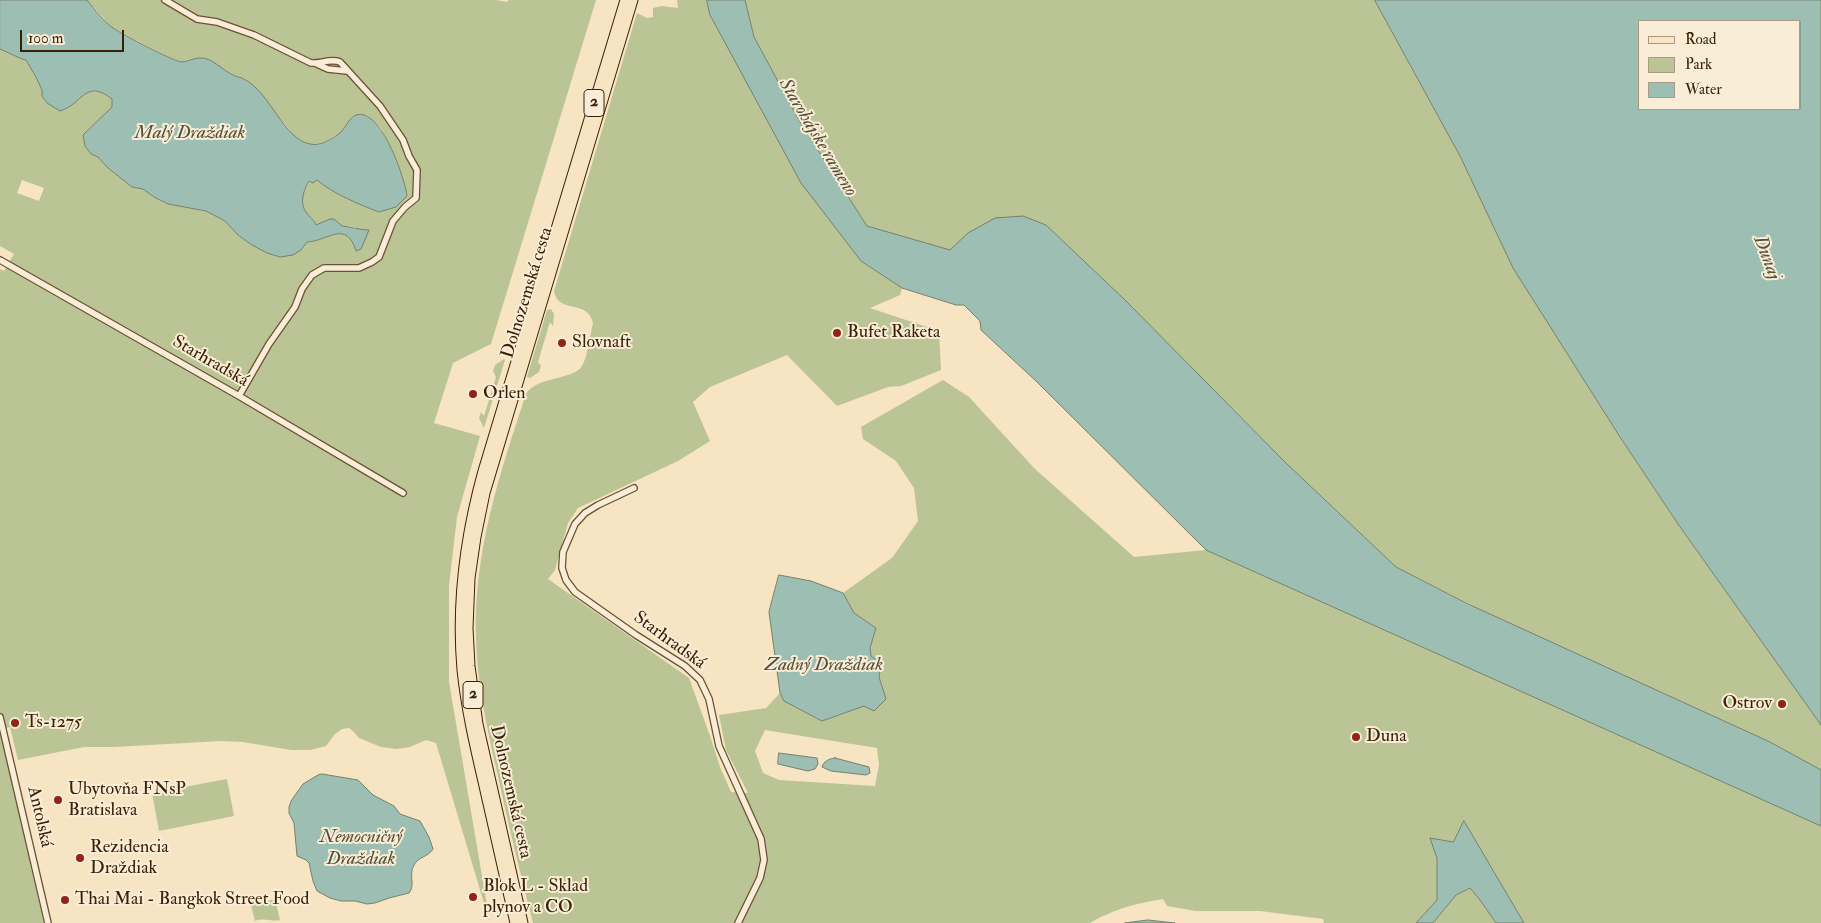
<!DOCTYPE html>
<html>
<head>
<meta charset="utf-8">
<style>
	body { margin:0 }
	#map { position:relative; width:1821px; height:923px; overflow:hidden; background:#f6e4c2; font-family:"IM FELL Double Pica",serif }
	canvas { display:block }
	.legend { position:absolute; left:1638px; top:20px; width:162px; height:90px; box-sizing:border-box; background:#f9edd7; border:1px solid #ac9b83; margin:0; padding:6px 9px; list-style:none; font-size:15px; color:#392105 }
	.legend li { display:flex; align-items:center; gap:10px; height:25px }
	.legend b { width:25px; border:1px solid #ac9b83 }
	.scale { position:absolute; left:20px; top:30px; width:104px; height:22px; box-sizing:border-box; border:2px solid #392105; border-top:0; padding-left:6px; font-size:15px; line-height:18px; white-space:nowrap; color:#392105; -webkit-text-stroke:4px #f9edd7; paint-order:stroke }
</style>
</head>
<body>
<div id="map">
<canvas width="1821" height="923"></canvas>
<ul class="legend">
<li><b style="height:6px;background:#f6e4c2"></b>Road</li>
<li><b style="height:14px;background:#bbc494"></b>Park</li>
<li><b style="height:14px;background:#9dbfb3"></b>Water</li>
</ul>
<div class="scale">100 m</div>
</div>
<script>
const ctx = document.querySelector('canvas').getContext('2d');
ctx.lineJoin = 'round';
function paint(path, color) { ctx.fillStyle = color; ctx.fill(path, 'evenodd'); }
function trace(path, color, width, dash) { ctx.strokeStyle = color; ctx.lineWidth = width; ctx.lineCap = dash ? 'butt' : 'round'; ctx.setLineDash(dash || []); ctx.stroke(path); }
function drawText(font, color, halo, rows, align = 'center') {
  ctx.font = font + ' "IM FELL Double Pica",serif'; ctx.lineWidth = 4; ctx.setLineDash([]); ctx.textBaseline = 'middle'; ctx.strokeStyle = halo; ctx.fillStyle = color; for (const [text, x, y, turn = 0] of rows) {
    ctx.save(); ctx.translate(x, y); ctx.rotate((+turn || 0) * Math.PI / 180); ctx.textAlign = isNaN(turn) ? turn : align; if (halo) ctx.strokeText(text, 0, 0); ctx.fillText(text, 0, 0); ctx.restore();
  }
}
paint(new Path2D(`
	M87,0H496L507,2L508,0H596L491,344L453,363L434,423L480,436L457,517L449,585V682L490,923L436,743L426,740L410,747L397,749L381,747L359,738L353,731L349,728L342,729L335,734L326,746L310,750H291L243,742L221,741L114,747H84L18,760L10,727L0,729V269L4,271L14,254L0,246V49L22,59L26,60L36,77L42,90L64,110C82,96 89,82 112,99V107L83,135L85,146L91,154L98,157L108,168L132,187L143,189L154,197L168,204L206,211L225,221L238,235L252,245L267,253L280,257L301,250L307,242C329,241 344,218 356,251L360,230L354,227L341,226L330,219L316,225C313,218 310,218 306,212C298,203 304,189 310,181L317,180C332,193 360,205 379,212L397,206L407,196L396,160L382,130L379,126L358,115L354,116L341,132L326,141L316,144H309L294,137L288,128L244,79L232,75L209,60L200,58L181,62L168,57L112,28ZM22,180L44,188L39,201L17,193Z
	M677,0H707L710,15L861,261L902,288L900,295L870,308L939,331L941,370L901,386L888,387L837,406L787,355L710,387L693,402L710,441L678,461L578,508L568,523L555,570L548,579L689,678L710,736L720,767L731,792L748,793L726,750L719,715L766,708L780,693L784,701L822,721L864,706L883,688L879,677L881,663L871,656L870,648L876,628L854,613L843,593L892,558L918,521L914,488L896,461L863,439L861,427L943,380L969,397L1035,469L1134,557L1206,550L1821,826V923H1524L1464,822L1453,842L1431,838L1437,858V900L1416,923H1324L1323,919L1260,911H1196L1167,906L1163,899C1135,904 1116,908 1090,923H533C520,873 508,823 497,772C487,728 477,683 476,638C473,554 500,472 526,394C537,376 574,380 582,366C588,356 590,335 593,323C587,298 558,315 554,291L637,13L647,18L653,17V8L662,6L678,8ZM765,730L877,748L879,765L875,786L779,780L763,773L755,751Z
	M745,0H1375L1461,158L1513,268L1620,437L1678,524L1821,725V770L1770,742L1491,615L1396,567L1287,464L1124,299L1046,225L968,233L950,251L867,226L800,122L754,37Z
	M551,309L554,314L553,326L550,322L538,362L541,366L539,372L530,378L527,377L547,310Z
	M504,359L505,360L484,428L479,418L481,412L484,416L496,377L493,371L495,365Z
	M0,733L6,758L44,923H0Z
	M227,779L234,816L159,831L152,793Z
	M1470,888L1480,900L1496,923H1433L1456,895Z
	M275,899L280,920C271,922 264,917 255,921L251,905Z`), '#bbc494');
const water = new Path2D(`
	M0,0H87C95,10 103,21 113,28C123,35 171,60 181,62C188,62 193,58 200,58C212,57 223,71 233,75C236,77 241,77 244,79C271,93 283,139 310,144C319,147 334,138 341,132C346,127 349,118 356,115C381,107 405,179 407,196L396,207L379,212C360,205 332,193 317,180L313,183L309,181C304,189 299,203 306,212C310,218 313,218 316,225L330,219H334L342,226C352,227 359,230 369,230L361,249L356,251C346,219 328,241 307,242L301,250L293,255L280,257L267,253L252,245L238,235L225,221L206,211L168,204L154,197L143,189L132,187L108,168L98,157L91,154L85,146L83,135L112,107V99C85,78 83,104 60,111L47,103L42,96V90L36,77L26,60L22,59L0,49Z
	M707,0H745L754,37L800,122L867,226L950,250L968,233L995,218L1023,216L1046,225L1124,299L1287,464L1396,567L1468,604L1770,742L1821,770V826L1206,550L1037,382L981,330L980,321L964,305H956L902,288L861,261L801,183L710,15Z
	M1375,0H1821V725L1678,524L1620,437L1513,268L1461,158ZM1640,21H1800V109H1640Z
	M779,575L811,581L843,593L854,613L876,628L870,648L871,656L881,663L879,677L886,699L874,711L864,706L822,721L784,701L780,693L769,612Z
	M779,753L817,758L818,764L815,769L808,771L778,764Z
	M835,758L869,767L870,773L866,775L831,771L822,767C824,761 828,759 835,758Z
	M322,774L358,780L373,795L394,806L400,814L420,821L429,837L433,849C428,857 418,857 414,865C408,875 416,885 409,893L389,898L375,903L367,904L355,901H341L330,898L317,891L313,881L309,863L306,860L297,856L294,823L289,813V807L291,801L303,784L318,775Z
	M1464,821L1524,923H1496L1480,900L1470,888L1456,895L1433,923H1416L1437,900V858L1430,838L1453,842Z
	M1148,920L1175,923H1125Z`);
paint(water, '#9dbfb3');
trace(water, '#75806d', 1);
const street = new Path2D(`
	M165,0L197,19L217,22L254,35L311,63C321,64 330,58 340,62L380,106L403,140L409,156L417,170L416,198L405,207L393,221L379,257L372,262L359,268H324L312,275L302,289L295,307L269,344L239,396
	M317,64L328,69L347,71
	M0,260L239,396L403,493
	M634,488L598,505L585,513L575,524L563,552L562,568L566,580L575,592L636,635L685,666L700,680L709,699L719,746L761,839L764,860L760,878L738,923
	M0,717L48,923`);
const primary = new Path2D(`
	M515,923C505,877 494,832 484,786C475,747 466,709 462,670C456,602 465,536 483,471L625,0
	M523,923L478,724L470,666L468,628L470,578L476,537L485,493L633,0`);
trace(street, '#685234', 8);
trace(primary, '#392105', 11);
trace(street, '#f9edd7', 5.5);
trace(primary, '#f6e4c2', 9);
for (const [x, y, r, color] of [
	[837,333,5,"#8f2418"],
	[562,343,5,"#8f2418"],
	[473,394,5,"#8f2418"],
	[1782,704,5,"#8f2418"],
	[15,723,5,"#8f2418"],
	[1356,737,5,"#8f2418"],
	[58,800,5,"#8f2418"],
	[80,858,5,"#8f2418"],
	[473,897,5,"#8f2418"],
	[65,900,5,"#8f2418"]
]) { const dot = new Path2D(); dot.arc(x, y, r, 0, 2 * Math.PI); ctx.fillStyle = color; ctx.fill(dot); trace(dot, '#f9edd7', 2); }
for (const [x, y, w] of [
	[594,103,20],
	[473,695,20]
]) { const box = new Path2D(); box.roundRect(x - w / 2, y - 13.5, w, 27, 4); ctx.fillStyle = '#f9edd7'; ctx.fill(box); trace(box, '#392105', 1); }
drawText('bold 16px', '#392105', null, [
	["2",594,103],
	["2",473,695]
]);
drawText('18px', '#392105', '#f9edd7', [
	["Dolnozemská cesta",528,293,-73],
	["Starhradská",210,362,30],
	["Starhradská",669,641,36],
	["Dolnozemská cesta",510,792,77],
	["Antolská",39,817,77]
]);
drawText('18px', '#392105', '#f9edd7', [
	["Bufet Raketa",847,333],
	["Slovnaft",572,343],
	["Orlen",483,394],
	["Ostrov",1772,704,"right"],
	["Ts-1275",25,723],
	["Duna",1366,737],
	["Ubytovňa FNsP",68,790],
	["Bratislava",68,811],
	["Rezidencia",90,848],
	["Draždiak",90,869],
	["Blok L - Sklad",483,887],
	["plynov a CO",483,908],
	["Thai Mai - Bangkok Street Food",75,900]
], 'left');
drawText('italic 19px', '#575039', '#f9edd7', [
	["Malý Draždiak",190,134],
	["Starohájske rameno",817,138,59],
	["Dunaj",1766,258,69],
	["Zadný Draždiak",824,666],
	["Nemocničný",361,838],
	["Draždiak",361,860]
]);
</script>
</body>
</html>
